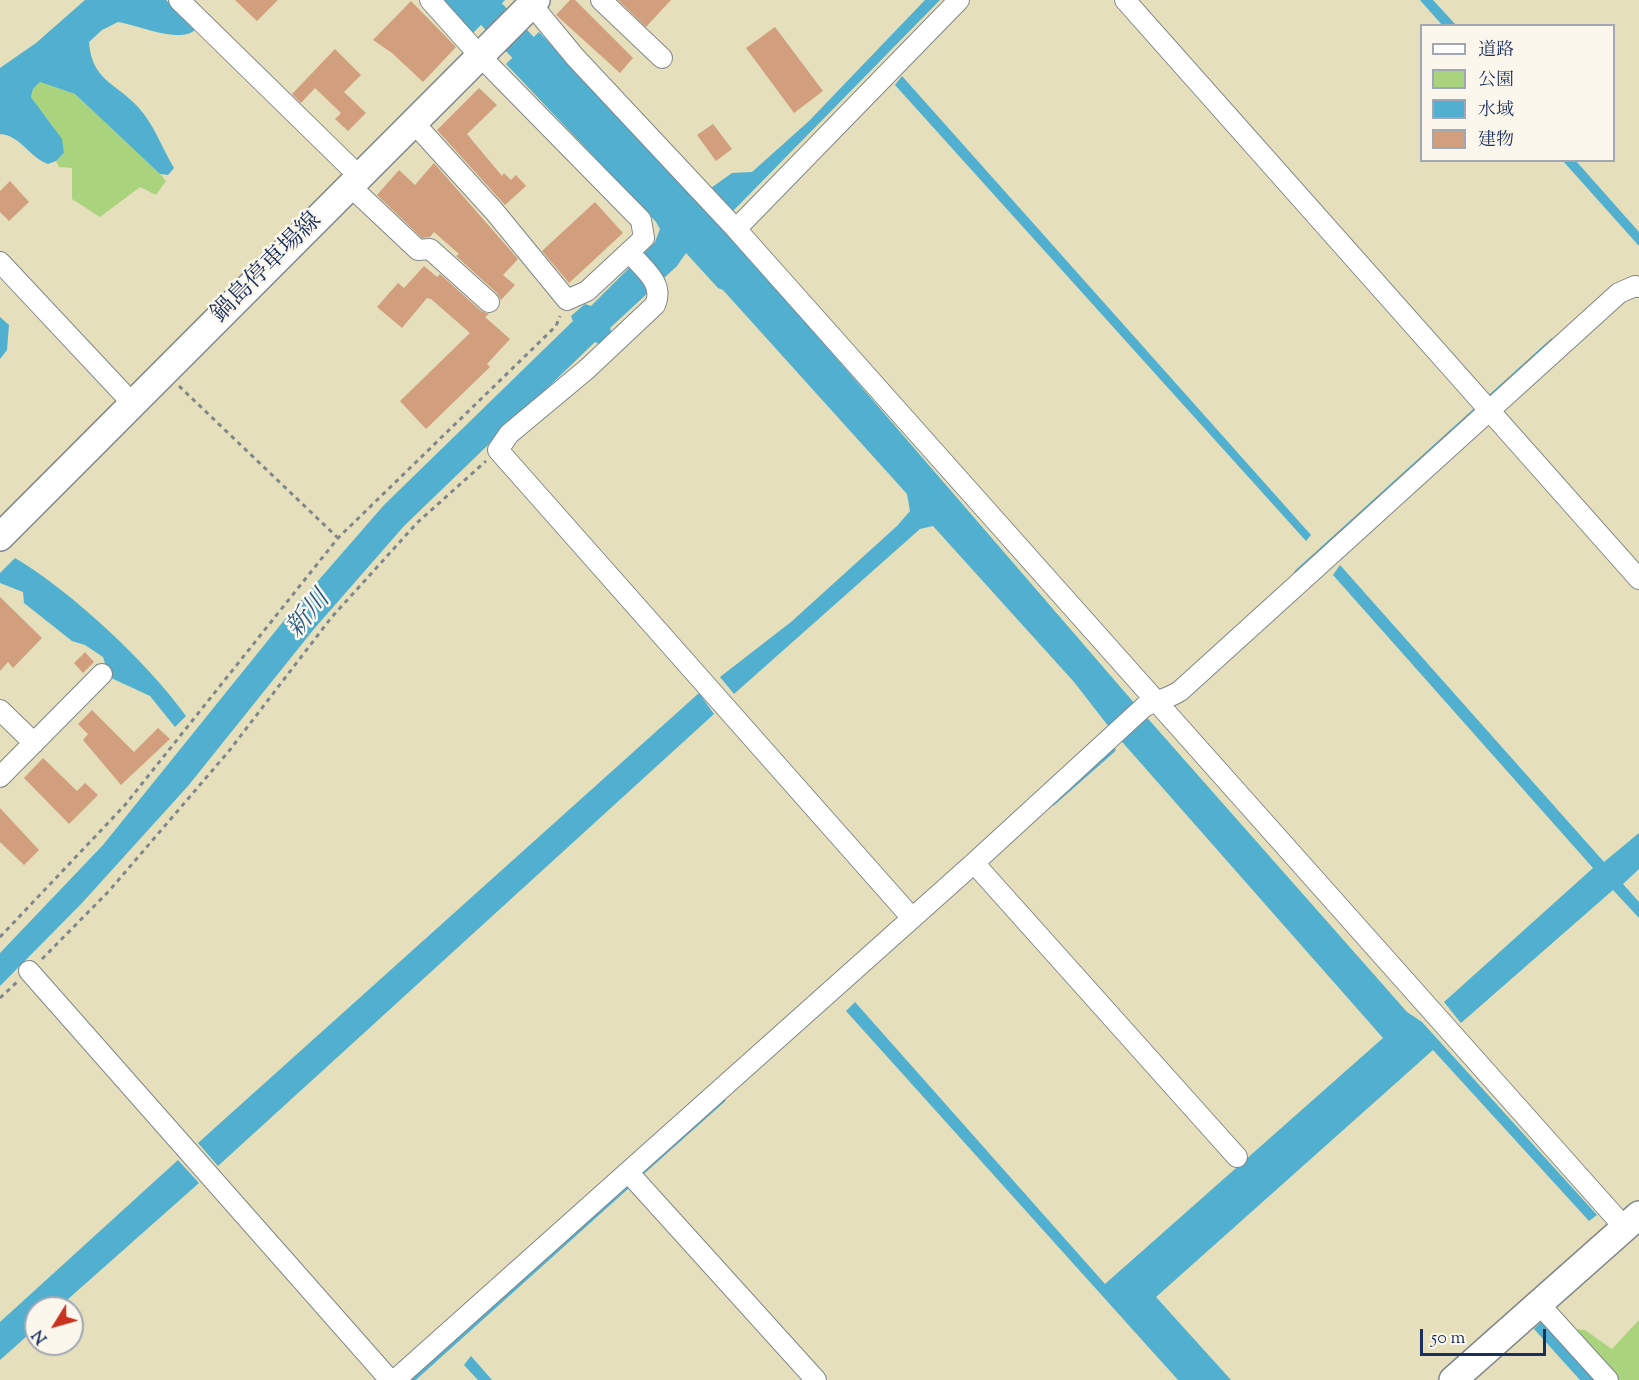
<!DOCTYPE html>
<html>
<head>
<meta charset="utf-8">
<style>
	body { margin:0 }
	#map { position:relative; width:1639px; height:1380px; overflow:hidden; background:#e5dfbb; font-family:"Sorts Mill Goudy","Noto Serif JP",serif }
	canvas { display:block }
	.legend { position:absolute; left:1420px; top:24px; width:195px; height:138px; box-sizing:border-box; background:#fbf7ec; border:2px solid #a1a7b3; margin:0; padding:8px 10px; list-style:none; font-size:18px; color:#1b2f5e }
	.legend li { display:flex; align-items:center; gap:12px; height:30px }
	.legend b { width:30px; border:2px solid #a1a7b3 }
	.north { position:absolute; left:24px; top:1296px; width:60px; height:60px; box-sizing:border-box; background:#fbf7ec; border:2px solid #a1a7b3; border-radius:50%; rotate:233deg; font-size:16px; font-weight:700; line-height:24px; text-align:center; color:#1b2f5e }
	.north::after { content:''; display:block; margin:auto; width:21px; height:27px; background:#c8321e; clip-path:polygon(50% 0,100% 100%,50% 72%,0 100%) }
	.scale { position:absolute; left:1420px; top:1329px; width:126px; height:27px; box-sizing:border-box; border:3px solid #1b2f5e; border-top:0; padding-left:8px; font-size:18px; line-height:21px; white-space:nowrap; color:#1b2f5e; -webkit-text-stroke:4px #fbf7ec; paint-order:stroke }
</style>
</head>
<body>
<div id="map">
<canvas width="1639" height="1380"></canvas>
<ul class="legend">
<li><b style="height:8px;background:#fff"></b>道路</li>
<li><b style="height:16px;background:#aad37e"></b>公園</li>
<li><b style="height:16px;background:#51afcf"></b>水域</li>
<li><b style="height:16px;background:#d19f7e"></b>建物</li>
</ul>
<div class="north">N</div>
<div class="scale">50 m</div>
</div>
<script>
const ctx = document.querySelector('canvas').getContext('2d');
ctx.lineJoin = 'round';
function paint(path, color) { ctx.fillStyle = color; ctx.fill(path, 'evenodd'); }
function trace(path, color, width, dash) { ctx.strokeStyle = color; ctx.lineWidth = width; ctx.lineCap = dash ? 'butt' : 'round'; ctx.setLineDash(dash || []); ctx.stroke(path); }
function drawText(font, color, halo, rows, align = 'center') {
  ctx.font = font + ' "Sorts Mill Goudy","Noto Serif JP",serif'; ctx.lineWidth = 5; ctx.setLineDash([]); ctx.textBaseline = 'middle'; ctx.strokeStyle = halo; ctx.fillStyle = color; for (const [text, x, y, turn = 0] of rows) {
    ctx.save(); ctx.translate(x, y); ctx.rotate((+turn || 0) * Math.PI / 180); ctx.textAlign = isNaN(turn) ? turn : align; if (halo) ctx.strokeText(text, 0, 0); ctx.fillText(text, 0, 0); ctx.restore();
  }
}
paint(new Path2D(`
	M40,82L75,94L160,174L166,181L156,195L140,187L100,217L72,199V168L59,167L56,161L64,153L54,128L31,97L33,89Z
	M1639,1320V1380H1615L1570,1329L1585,1330L1612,1349Z`), '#aad37e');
paint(new Path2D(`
	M85,0H166L195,30C179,44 138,25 118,22L102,30L89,42C92,81 115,82 138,107C154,124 162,148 174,168L168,175L160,174L75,94L40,82L33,89L31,97L62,139L64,153L56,161L48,164C29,157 20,135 0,134V68L36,43Z
	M443,0H505L473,33Z
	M925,0H940L733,211L721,202L711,188L732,173L752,172L809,121Z
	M1420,0H1433L1456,25H1442Z
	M539,32L750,258L1135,704L1407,1012L1422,1022L1597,1215L1589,1221L1433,1050L1156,1297L1231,1380H1178L846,1011L855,1002L1105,1284L1383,1038L1109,727L1074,682L933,526L920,529L734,694L720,677L791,622L897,526L910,511L907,494L723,290L718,288L686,253L677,266L610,328L612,334L601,345L595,342L404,526L314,629L188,786L82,903L0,986V953L103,845L290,613L384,505L573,321L571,316L585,304L591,306L655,242L660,229L656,222L506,64Z
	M902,76L1311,535L1306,541L895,85Z
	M1563,161H1576L1639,232V246Z
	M0,317L9,325L7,350L0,359Z
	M15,558C72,592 147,662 186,716L175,727L150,696L109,677L103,657L85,645L72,641L24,603L23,592L0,583V573Z
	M1340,565L1604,862L1639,833V869L1623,884L1639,902V918L1613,890L1461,1023L1444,1002L1593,868L1333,575Z
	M699,693L714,714L218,1166L198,1143Z
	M178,1160L199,1183L58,1308H36V1328L0,1360V1322Z
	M1542,1321L1595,1380H1580L1534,1329Z
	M471,1356L492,1380H478L464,1365Z`), '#51afcf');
trace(new Path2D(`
	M1297,572L1552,341
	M1053,803L1113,750
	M638,1176L723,1100
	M412,1380L631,1183`), '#51afcf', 5);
trace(new Path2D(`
	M478,0L552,78`), '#51afcf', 30);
paint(new Path2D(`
	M235,0H278L257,21Z
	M570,0H575L633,58L620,73L556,15Z
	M618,0H671L646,27Z
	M411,1L456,47L423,82L392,53L373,40Z
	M775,27L823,91L794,113L746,48Z
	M335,49L361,75L344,92L366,113L348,131L335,119L341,113L315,88L301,103L292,94Z
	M479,88L497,105L467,134L502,176L504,173L511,180L516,175L526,186L505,205L437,130Z
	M713,124L732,149L716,161L697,135Z
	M434,163L518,259L503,275L515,285L501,300L497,293L456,256L459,254L434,232L430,237L422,238L377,195L399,170L415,185Z
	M10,181L29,202L9,221L0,212V191Z
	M595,202L623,233L569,283L542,251Z
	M424,266L437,277L440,274L481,311L489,314L485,317L510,339L487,364L490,367L426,429L400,401L470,333L431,299L427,298L402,328L377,307L398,283L404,288Z
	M0,597L42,638L13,668L8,662L0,671Z
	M85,652L94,662L83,673L74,663Z
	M92,710L134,752L158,728L170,739L121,785L83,740L88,734L78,724Z
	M43,758L77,791L85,783L98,795L69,824L24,778Z
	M0,808L39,850L24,865L0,842Z`), '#d19f7e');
const street = new Path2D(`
	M179,0L360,177
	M601,0L662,58
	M1125,0L1639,579
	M532,5L575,57L736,229L1625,1228
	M414,123L494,211L567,300L587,291L644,238L641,220L480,56L430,0
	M350,186L418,250L430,249L489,302
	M736,229L959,0
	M629,252C643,269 665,283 655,305L587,369L509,434L498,450L912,918
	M0,262L133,404
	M0,710L34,743
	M0,777L102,674
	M974,863L1237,1157
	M29,971L390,1380
	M628,1172L816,1380
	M1539,1304L1608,1380
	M395,1380L974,863L1144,707C1156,700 1168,699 1180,691L1619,293L1635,286L1639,287`);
const secondary = new Path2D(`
	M0,537L536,0
	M1453,1380L1639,1215`);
trace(street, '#80878c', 22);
trace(secondary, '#80878c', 30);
trace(new Path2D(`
	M179,386L338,538
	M0,937L125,805L338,538L556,326L560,316
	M42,959L109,891L229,751L331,618L417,523L486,461
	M0,998L17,982`), '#80878c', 3, [4.5, 4.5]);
trace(street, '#fff', 20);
trace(secondary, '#fff', 27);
drawText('24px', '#1b2f5e', '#fbf7ec', [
	["鍋島停車場線",268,269,-45]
]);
drawText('italic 26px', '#2e5c86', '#fbf7ec', [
	["新川",310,616,-50]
]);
</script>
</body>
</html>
